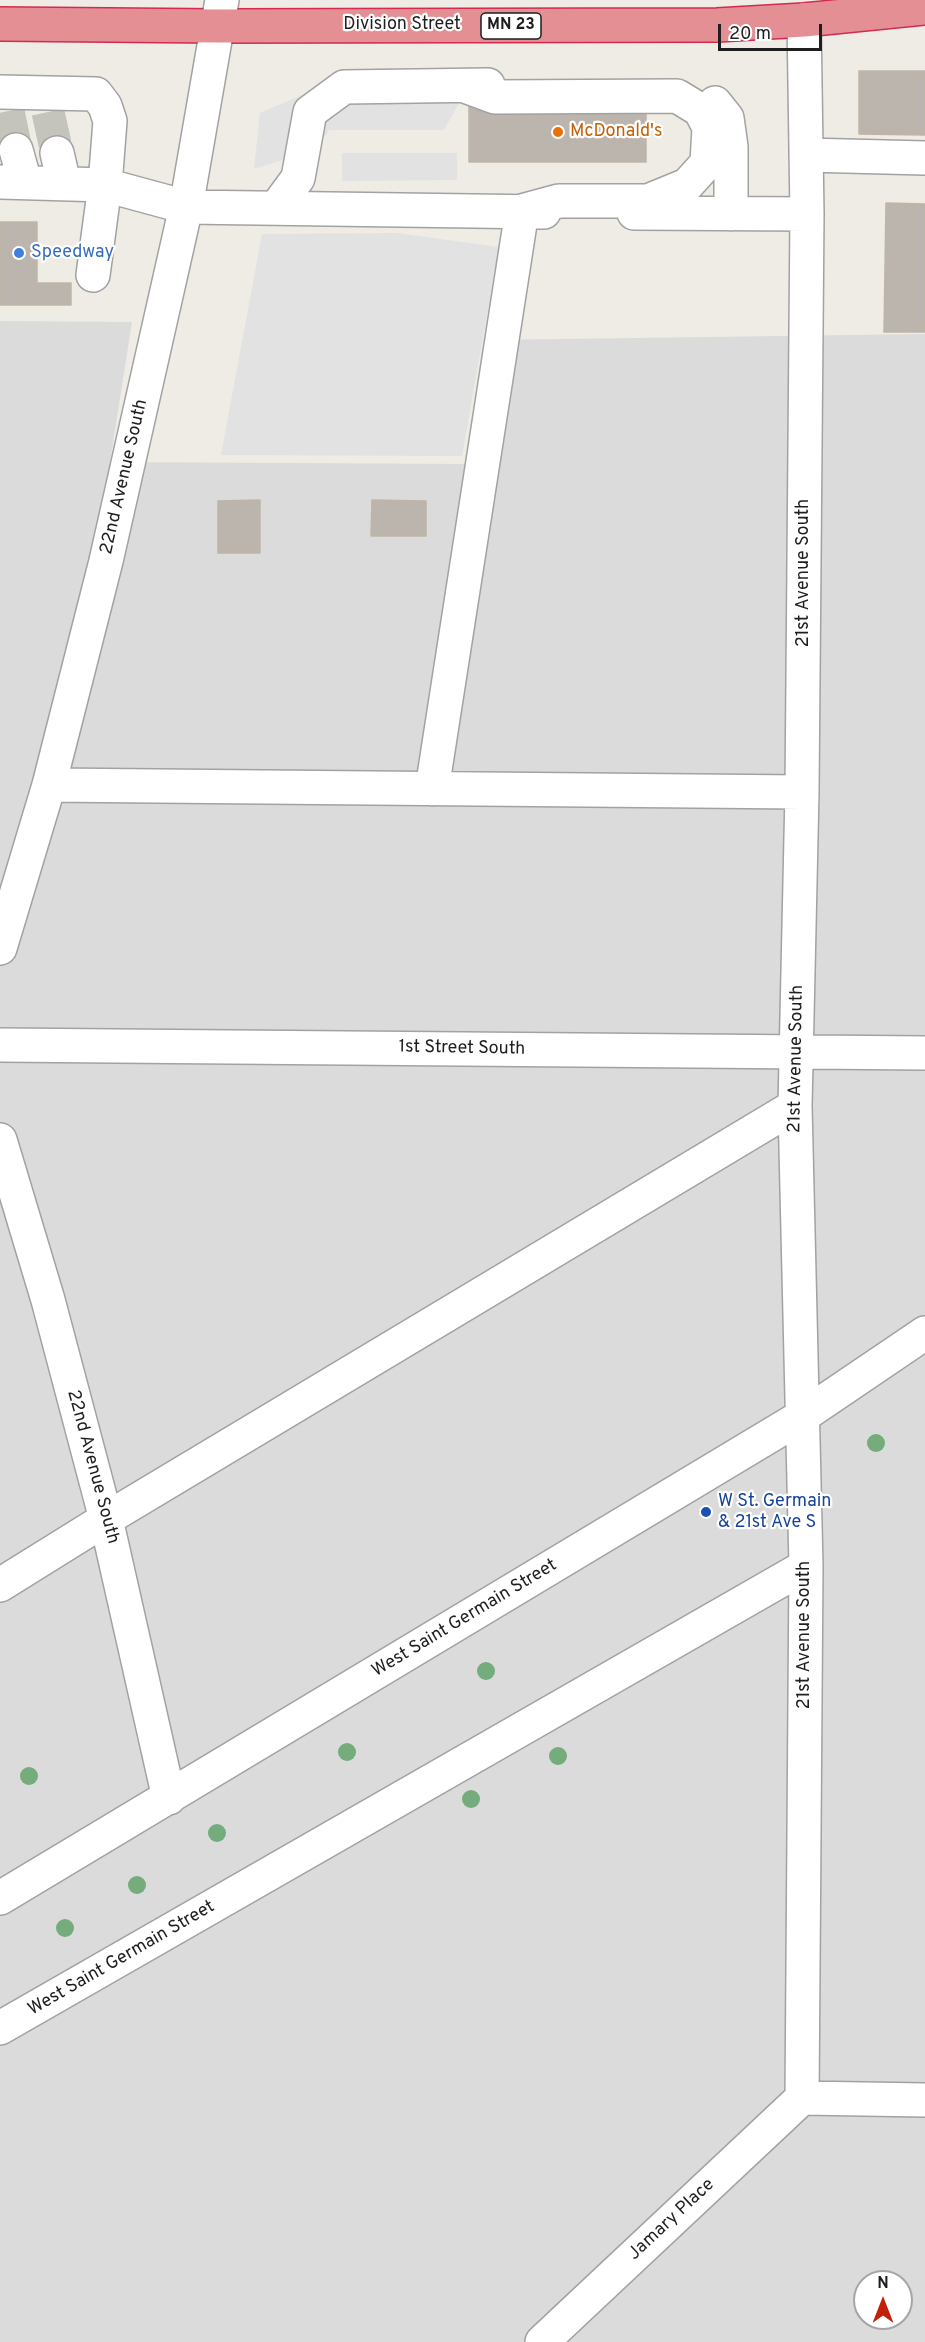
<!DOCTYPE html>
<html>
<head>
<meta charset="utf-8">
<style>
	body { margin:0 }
	#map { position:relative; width:925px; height:2342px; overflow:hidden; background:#eeece4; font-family:Overpass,sans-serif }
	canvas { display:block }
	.north { position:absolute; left:853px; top:2270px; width:60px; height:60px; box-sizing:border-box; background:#fff; border:2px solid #a5a5a5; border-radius:50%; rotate:0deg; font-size:16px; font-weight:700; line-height:24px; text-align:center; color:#1e1e1e }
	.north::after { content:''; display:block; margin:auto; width:21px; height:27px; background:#c32009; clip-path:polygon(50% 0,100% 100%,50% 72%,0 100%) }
	.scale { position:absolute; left:718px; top:24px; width:104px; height:27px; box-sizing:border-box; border:3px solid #1e1e1e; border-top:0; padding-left:8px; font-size:18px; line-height:21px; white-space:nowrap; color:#1e1e1e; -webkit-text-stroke:4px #fff; paint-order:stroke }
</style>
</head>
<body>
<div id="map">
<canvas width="925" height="2342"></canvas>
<div class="north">N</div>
<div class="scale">20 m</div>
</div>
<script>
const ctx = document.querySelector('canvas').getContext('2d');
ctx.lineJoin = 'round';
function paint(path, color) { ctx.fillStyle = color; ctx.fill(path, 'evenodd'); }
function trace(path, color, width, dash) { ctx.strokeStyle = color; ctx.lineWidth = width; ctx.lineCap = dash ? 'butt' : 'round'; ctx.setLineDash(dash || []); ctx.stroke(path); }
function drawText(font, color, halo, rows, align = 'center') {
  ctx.font = font + ' Overpass,sans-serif'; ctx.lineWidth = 4.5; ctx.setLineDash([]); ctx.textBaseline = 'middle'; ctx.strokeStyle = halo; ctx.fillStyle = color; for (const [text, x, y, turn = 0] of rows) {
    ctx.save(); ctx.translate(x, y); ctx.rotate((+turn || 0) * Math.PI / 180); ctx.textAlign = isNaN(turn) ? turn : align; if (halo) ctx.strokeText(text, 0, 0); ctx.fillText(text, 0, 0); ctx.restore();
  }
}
paint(new Path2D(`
	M0,321L132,322L110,462L468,464L488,340L925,334V2342H0ZM865,2282H901V2318H865Z`), '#dcdbdb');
paint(new Path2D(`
	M309,92L349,102L459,103L444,130H329L317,149L254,169L260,113Z
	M342,153H457V180L342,181Z
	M397,233L499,247L462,456L221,455L262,234Z`), '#e2e2e2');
const building = new Path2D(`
	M859,71H925V135L859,134Z
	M469,102L646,103V162H469Z
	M886,203L925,204V332H884Z
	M0,222H37V283H71V305H0Z
	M260,500V553H218V501Z
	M372,500L426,501V536H371Z`);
paint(building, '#bbb5ae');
trace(building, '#bfb5a7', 1.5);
trace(new Path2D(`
	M8,111L16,150
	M48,112L57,153`), '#c4c3bc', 33, [33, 16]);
const minor = new Path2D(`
	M0,92L96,94L105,106L110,121L105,185L186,207L544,212
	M715,103L727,118L731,147V214
	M16,150L25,182
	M57,153L64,183
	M806,155L925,158
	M0,182L105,185L93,275
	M276,208L298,178L310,112L344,87L488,85
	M634,213L807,214
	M49,785L802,792
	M432,789L522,211L559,201H648L687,185L707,163L709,127L700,110L677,96L495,97L465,86
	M0,948L49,785L106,561L186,207L222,0
	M0,1045L925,1053
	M0,1140L48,1300L106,1519L169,1798
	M0,1585L106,1519L795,1106
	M0,1898L801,1417L925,1333
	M0,2028L806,1566
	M802,2098L806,1566L795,1106L802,792L807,214L804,20
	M802,2098L925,2100
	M542,2342L802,2098`);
const highway = new Path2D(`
	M0,24L217,26L717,25L804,20L925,8`);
trace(minor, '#a2a2a2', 36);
trace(highway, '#d22b4f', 36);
trace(minor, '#fff', 33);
trace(highway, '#e38f94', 33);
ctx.fillStyle = '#74ac7c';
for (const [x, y] of [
	[876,1443],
	[486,1671],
	[347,1752],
	[558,1756],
	[29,1776],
	[471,1799],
	[217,1833],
	[137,1885],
	[65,1928]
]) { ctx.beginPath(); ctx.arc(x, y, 9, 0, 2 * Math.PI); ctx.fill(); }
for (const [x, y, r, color] of [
	[558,132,6,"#e8710a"],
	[19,253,6,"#3f7fe0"],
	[706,1512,6,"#1a4fb4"]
]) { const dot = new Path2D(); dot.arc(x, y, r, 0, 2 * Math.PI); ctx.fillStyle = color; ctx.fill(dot); trace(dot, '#fff', 2); }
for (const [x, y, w] of [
	[511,26,60]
]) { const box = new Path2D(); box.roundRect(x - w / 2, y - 13, w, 26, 4.5); ctx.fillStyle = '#fff'; ctx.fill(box); trace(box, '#1e1e1e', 1.5); }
drawText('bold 16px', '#1e1e1e', null, [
	["MN 23",511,26]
]);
drawText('18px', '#1e1e1e', '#fff', [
	["Division Street",402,25],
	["22nd Avenue South",125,477,-77],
	["21st Avenue South",804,573,-90],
	["1st Street South",462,1049,1],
	["21st Avenue South",797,1059,-89],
	["22nd Avenue South",92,1467,75],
	["West Saint Germain Street",465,1619,-31],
	["21st Avenue South",805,1635,-90],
	["West Saint Germain Street",122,1959,-30],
	["Jamary Place",672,2220,-43]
]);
drawText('18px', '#c56008', '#fff', [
	["McDonald's",570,132]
], 'left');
drawText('18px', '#366cbe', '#fff', [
	["Speedway",31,253]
], 'left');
drawText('18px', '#164399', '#fff', [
	["W St. Germain",718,1502],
	["& 21st Ave S",718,1523]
], 'left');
</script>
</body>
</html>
